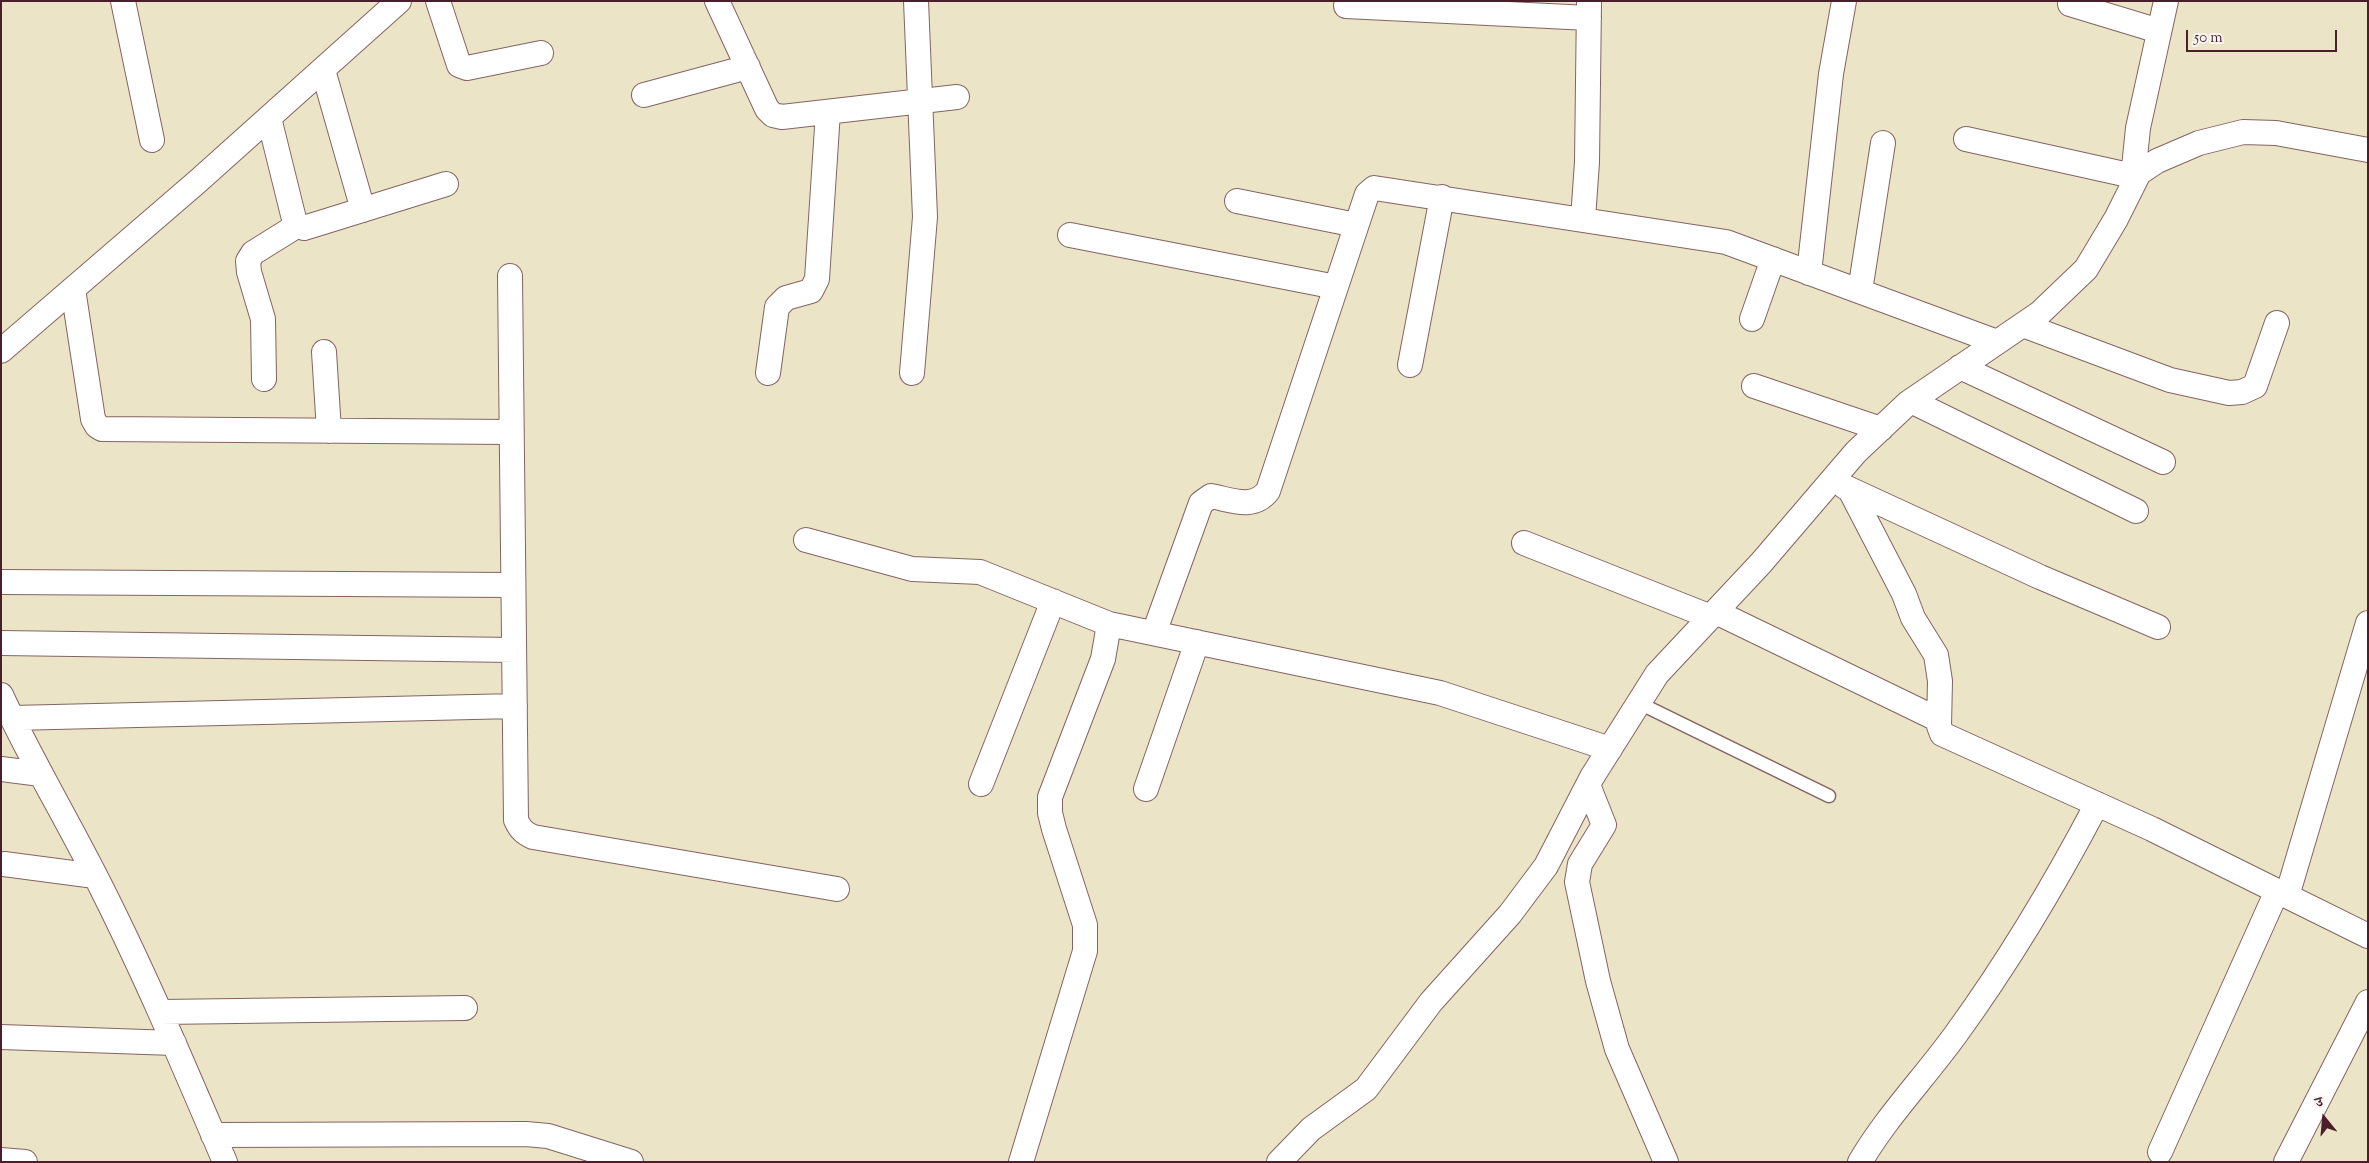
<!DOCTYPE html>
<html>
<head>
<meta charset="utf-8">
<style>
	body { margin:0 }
	#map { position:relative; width:2369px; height:1163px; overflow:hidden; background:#ece4c7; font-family:"Sorts Mill Goudy","Noto Serif Devanagari",serif }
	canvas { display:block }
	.frame { position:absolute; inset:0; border:2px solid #4a1f2b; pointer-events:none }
	.north { position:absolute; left:2299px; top:1093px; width:50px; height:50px; -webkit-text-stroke:4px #f6f6f2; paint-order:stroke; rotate:343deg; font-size:14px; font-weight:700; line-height:20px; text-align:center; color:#4a1f2b }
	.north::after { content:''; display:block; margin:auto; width:18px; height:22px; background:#4a1f2b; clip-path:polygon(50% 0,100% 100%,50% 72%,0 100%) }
	.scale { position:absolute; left:2186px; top:30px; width:151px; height:22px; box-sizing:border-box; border:2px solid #4a1f2b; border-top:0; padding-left:6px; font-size:15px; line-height:18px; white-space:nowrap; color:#4a1f2b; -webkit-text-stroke:4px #f6f6f2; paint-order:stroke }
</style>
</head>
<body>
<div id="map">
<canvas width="2369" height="1163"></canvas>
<div class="frame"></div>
<div class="north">उ</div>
<div class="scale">50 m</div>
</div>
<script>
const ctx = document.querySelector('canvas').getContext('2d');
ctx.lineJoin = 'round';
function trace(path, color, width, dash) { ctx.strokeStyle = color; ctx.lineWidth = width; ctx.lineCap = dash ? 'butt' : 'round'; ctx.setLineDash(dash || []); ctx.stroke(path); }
const lane = new Path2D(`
	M1639,703L1829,796`);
const street = new Path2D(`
	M123,1L152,140
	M438,1L459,65L467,68L541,53
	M717,1L767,109L773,115L782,117L957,97
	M2070,4L2159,31
	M1346,6L1589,18
	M323,70L363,210
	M644,95L748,67
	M269,118L294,219L298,225L304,228L446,184
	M1966,139L2133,176
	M2132,187L2138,128L2166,1
	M1237,201L1356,225
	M1583,219L1587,162L1589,3
	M1070,235L1336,287
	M1809,273L1831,74L1844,1
	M510,276L516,820C520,829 524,833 533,837L837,889
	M73,289L93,419L97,426L102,429L511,432
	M1860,291L1883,143
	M1752,319L1773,259
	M2023,325L2170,380L2229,393L2242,392L2255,386L2277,323
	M1,351L197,182L399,1
	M324,352L329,431
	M1410,365L1442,197
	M1960,367L2163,462
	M768,373L777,307L786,298L811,291L817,279L828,112
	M912,373L925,217L916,1
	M264,379L263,319L249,272L248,261L253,253L298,225
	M1754,386L1881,429
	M1911,401L2136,511
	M1845,487L2040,577L2158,627
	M1850,490L1904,594L1913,618L1936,655L1940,681L1939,726L1942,734L2152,829L2287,896
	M806,540L912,569L980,572L1109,624L1440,693L1610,749
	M1524,543L1711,617
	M1,582L513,585
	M1716,612L1939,720
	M2368,623L2287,896L2368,936
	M1154,633L1201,503L1211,496C1232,500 1253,510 1268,491L1367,194L1374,188L1726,242L1997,342
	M1,643L514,650
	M1,695C32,762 71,826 104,893C148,981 186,1071 225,1162
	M12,718L515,706
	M1,769L41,774
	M981,784L1053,601
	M1588,785L1604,825L1580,864L1577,882L1598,981L1617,1049L1666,1162
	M1146,789L1197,642
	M4,864L95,876
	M161,1012L465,1008
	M1,1037L174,1043
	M213,1135L526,1134L548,1136L631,1162
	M2160,1152L2277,891
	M1,1160L25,1162
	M1021,1162L1085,951V925L1054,829L1050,813V797L1103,659L1109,624
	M1279,1162L1311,1129L1366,1089L1431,1002L1510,914L1546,866L1592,777L1657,674L1761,563L1856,452L1908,403L2040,313L2086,269L2116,219L2139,173L2157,161L2199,143L2243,132L2276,133L2368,150
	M1860,1162C1887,1116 1925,1077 1956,1034C2009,961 2055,884 2097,804
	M2286,1162L2368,1002`);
trace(lane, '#836462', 15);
trace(street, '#836462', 26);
trace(lane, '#fff', 12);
trace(street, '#fff', 24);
</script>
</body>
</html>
